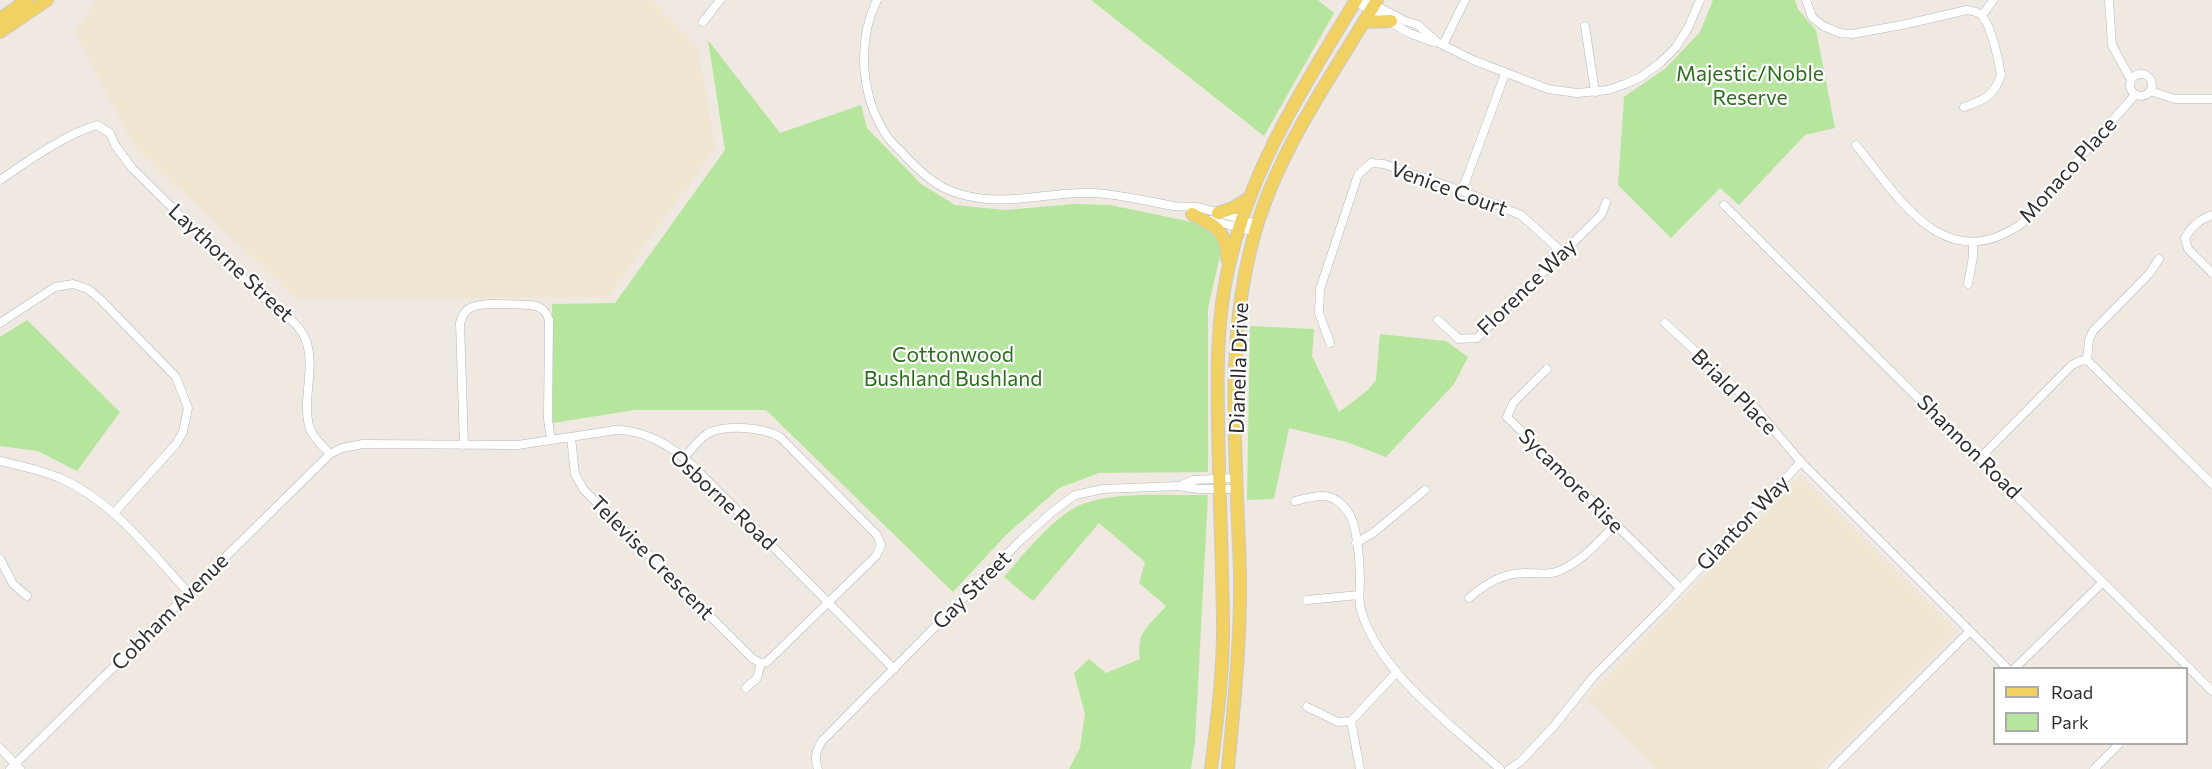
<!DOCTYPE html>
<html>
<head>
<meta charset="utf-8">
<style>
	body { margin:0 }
	#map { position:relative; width:2212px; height:769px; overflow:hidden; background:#efe9e1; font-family:Commissioner,sans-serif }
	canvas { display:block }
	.legend { position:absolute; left:1993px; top:667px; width:195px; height:78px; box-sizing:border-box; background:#fff; border:2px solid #ababab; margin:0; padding:8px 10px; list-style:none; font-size:18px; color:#2e2e2e }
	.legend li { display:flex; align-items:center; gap:12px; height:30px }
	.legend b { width:30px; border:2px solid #ababab }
</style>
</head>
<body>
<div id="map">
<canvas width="2212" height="769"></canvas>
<ul class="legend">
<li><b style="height:8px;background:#f2d163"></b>Road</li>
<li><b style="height:16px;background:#b6e59e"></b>Park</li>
</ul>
</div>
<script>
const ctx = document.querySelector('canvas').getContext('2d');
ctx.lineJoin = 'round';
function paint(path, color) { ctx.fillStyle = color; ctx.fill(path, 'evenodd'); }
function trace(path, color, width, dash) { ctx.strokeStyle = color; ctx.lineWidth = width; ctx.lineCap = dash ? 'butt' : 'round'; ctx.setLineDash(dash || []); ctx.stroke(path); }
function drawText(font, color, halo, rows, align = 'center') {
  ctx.font = font + ' Commissioner,sans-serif'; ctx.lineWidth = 4.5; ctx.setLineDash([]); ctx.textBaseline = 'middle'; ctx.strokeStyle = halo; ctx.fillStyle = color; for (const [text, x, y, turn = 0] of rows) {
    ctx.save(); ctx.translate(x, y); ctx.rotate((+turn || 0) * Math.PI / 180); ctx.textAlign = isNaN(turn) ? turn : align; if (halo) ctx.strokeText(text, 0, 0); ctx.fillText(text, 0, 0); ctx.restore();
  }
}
paint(new Path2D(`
	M97,0H652L698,48L715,148L608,297L297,299L134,147L75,31Z
	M1800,477L1957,632L1820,769H1655L1587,698Z`), '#f0e6d1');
paint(new Path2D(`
	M1091,0H1318L1334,13L1264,136Z
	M1713,0H1795L1798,9L1816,30L1835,128L1805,135L1739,205L1720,188L1671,238L1618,185L1624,97L1666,68L1700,32Z
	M708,40L780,133L861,105L867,128L921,184L955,205L1006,210L1074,204L1110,205L1226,229L1208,308V472L1099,473L1059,488L1006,535L953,592L766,410H634L553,423L552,304L615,303L725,150Z
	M27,320L120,412L77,471L38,451L0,446V337Z
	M1250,326L1314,329L1312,356L1339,412L1367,391L1376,380L1380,334L1446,341L1468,357L1454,384L1386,457L1347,442L1289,428L1274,499L1247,500Z
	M1208,495L1195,742L1191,769H1069L1080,748L1085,714L1074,673L1089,659L1106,673L1140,659C1136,630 1149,627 1166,606L1139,583L1145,562L1099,523L1033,601L1004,577C1023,555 1051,520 1076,507C1110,490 1170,496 1208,495Z`), '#b6e59e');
const street = new Path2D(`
	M877,0C856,43 861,100 889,139C895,146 902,152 908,159C924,175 938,188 960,194C1007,208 1046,191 1092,193C1119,194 1146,201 1173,206C1180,207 1188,206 1196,207C1216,211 1237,219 1257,224
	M1366,0L1405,21L1418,25L1437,42L1473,60L1548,89L1577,93L1608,90L1625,84L1641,77L1660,63L1676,47L1688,28L1700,0
	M1806,0L1812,17L1823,26L1840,33L1852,34L1902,25L1967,10C1972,11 1977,11 1981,15C1991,24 1999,61 2001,75C1995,95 1983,101 1964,107
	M2109,0L2112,45L2131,80
	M1355,1L1409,33L1433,42
	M1982,16L1993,0
	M703,22L720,0
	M1585,26L1595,92
	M1443,45L1465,0
	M2130 85a11 11 0 1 1 22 0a11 11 0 1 1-22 0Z
	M2150,91L2175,99H2212
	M1856,145C1900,199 1944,277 2021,224L2135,95
	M0,180C28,161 64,135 97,125L110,133L115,145L132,168C176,211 219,255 263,297C276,310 293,317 303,334C319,363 300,399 310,429C314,439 323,446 330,454
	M1462,191L1505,74
	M1724,205L2212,691
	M2212,215C2200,219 2191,227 2185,238L2188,249L2212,273
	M1211,220L1255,232
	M1968,284L1973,257V242
	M1438,320L1459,339L1477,338L1602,214L1606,202
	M0,323L55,287L73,284L88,289L101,300L176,377L188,408L183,432L176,444L114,513
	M1665,323L1751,403L1801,462L2007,668
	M1330,343L1319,313L1320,289L1358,175L1371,163L1384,164L1462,191L1521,215L1563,253
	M2087,360L2089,340L2093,331L2149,274L2159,259
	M1547,369L1513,403L1507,417L1680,588
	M571,437L575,474L584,490L753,659L761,663L767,662L876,556L881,545L877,535L780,437C763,427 724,424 707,434C698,440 691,450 684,458
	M464,445L460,323C462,317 464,311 470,308C482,301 517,305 532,305C542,307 546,311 549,320L548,419L551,440
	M1980,458L2072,365L2080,361L2087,360L2212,484
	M0,461C21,466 42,470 62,479C114,502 151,553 189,593
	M1180,486L1193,480L1237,478
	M1295,501C1317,495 1333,490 1348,512C1357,524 1360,562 1360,578C1360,588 1358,600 1361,610C1379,673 1453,726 1500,769
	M1356,543L1373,533L1425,490
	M0,559L13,584L27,596
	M1469,598C1487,583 1504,572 1528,573C1538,573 1547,575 1556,572C1580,564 1598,542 1615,525
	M1307,600L1359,595
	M2015,668L2103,582
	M746,688L757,678L761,663
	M1307,707L1338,722L1351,721
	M1351,721L1397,672
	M1351,721L1360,769
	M0,748L20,769
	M10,769L330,454L342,448L363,444L518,445L616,430C646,430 673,447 694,467L894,669
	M818,769C814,758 816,751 822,741L1021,540L1052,512L1075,495L1103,489L1178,486L1199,489H1237
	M1509,769L1520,762L1554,726L1593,677L1664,606L1801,462
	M1832,769L1970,631
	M2094,769L2119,744`);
const primary = new Path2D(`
	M0,19L27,0
	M1364,22L1391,21
	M0,32L47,0
	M1218,213L1233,208L1249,198
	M1192,214C1215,226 1227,230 1227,258
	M1211,769C1217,720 1224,669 1223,619C1222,553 1219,486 1218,419C1217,370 1217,318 1228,270C1250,168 1303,88 1356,0
	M1228,769C1234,704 1241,640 1240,574C1237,460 1223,343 1255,232C1280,146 1333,75 1377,0`);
trace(street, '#b4b7c1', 9);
trace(primary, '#c9c9c9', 14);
trace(street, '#fff', 8);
trace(primary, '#f2d163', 12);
drawText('21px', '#2c6e1b', '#fff', [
	["Majestic/Noble",1750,74],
	["Reserve",1750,98],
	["Cottonwood",953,355],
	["Bushland Bushland",953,379]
]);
drawText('21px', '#2e2e2e', '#fff', [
	["Monaco Place",2068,170,-48],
	["Venice Court",1449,189,20],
	["Laythorne Street",231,263,43],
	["Florence Way",1527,287,-44],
	["Dianella Drive",1239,368,-88],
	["Briald Place",1734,392,45],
	["Shannon Road",1969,447,45],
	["Sycamore Rise",1571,481,45],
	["Osborne Road",723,500,43],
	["Glanton Way",1743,523,-46],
	["Televise Crescent",652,558,45],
	["Gay Street",972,590,-45],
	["Cobham Avenue",170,612,-45]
]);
</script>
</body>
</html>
